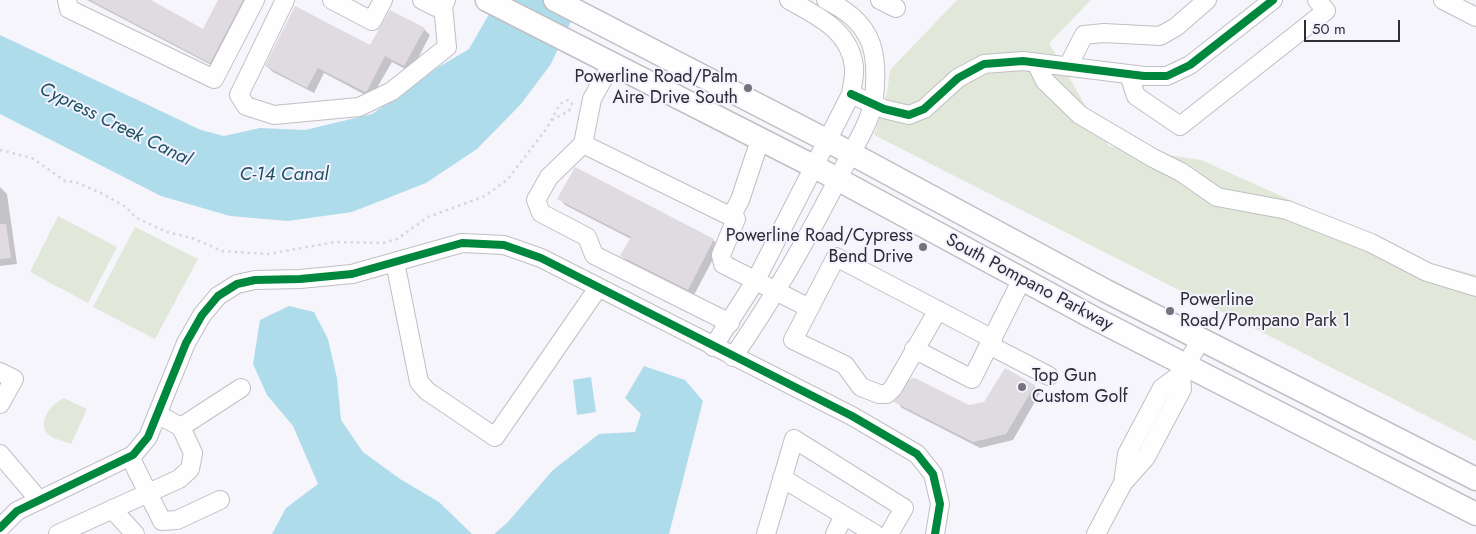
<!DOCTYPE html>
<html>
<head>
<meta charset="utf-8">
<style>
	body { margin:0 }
	#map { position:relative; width:1476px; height:534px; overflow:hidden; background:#f6f5fb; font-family:Jost,sans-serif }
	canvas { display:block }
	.scale { position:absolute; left:1304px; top:20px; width:96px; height:22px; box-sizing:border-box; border:2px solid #2e2c34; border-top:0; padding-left:6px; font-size:15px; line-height:18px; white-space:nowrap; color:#2e2c34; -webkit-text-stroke:4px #f4f2fe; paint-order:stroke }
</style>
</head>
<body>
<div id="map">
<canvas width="1476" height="534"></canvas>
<div class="scale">50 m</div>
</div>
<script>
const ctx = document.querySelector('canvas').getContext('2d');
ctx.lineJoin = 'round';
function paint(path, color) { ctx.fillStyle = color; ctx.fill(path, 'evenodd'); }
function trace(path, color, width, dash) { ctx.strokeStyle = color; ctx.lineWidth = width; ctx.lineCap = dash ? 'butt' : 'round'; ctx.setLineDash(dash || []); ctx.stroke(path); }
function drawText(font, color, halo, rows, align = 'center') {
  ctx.font = font + ' Jost,sans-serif'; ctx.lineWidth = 4; ctx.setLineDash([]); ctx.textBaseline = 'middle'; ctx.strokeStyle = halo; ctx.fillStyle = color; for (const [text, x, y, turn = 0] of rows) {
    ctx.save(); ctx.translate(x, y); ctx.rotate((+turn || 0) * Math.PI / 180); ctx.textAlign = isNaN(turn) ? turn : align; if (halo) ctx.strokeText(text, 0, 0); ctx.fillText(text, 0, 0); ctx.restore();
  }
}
paint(new Path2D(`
	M957,0H1091L1049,43L1109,146L1201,160L1433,264L1476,275V441L874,135L887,92L890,70Z
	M58,216L117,247L88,303L30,272Z
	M135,227L198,259L155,339L93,307Z
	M64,398L87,409L71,444C64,441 53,439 48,434C36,422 53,402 64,398Z`), '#e1e8d9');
paint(new Path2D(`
	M497,0H581L551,64L521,104L477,149L426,183L352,212L288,221L230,216L161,196L0,114V35L201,130L224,136L260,128L305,130L372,114L437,68L469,49Z
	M289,306L314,312L328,339L337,378L341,420L363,452L400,479L439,502L472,534H272L286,508L318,484L293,426L267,395L253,364L260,320Z
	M644,366L685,380L703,401L669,534H494L507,523L553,470L599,434L635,432L641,414L625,398Z
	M591,377L596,412L577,415L573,380Z`), '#afdceb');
paint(new Path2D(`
	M87,0H147L204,31L220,0H254L217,68Z
	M424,29L430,35L411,72L392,62L371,98L324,73L314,93L273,72L266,66L371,47Z
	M0,187L7,194L17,264L0,266Z
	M559,198L713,240L720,246L694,295L628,262L622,256L631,239L565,205Z
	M1034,386L1040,393L1013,440L980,448L902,408L896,401L969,407Z`), '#0003');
paint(new Path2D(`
	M90,0H151L203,29L218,0H243L210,63Z
	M295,6L370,45L390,10L425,28L404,66L385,56L367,91L365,92L318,68L307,88L265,66Z
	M575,167L714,239L688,290L620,256L631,237L557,199Z
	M0,224H6L11,258L0,259Z
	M1005,368L1035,385L1006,434L973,442L894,402L910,379L915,378L969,405L984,402Z`), '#dfdbe0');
const minor = new Path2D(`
	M67,0L69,9L214,79L255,0
	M285,0L239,95L246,106L274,115L359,107L392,91L447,47L443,6L446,0
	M332,0L372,21L383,0
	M422,0L436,7L443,6
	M880,0L896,8
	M1443,0L1476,17
	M612,63L592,99L583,144L549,177L536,200L541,213L587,237L594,255L730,323
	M1036,63L1045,81L1080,115L1153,158L1181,172L1217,197L1287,210L1371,243L1427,272L1476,287
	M1068,66L1084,35L1104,33L1160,36L1176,27L1207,0
	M1129,75L1136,96L1180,126L1326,11L1317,0
	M851,94L884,109L909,115L924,109L958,78L984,64L1023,61L1144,76H1167L1190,65L1273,0
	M583,144L736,219L721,255L723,264L809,308
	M731,217L740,200L760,140
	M395,262L419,382L427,391L495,437L598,288
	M938,310L893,388L887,394H879L861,387L845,365L793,340L836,257L993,339
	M989,345L1049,376
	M713,347L756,280L851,94C852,86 855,75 854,67C850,30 817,16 789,0
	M914,349L972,379L1022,279
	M733,357C775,296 811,233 844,167C854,147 868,126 873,104C876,87 877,61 871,44C863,22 846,10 826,0
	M0,372L14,379L0,404
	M181,427L241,388
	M0,454L39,500
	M130,457L162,521L177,520L220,500
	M782,478L875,534
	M1123,483L1127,454L1162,388L1181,374L1201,339
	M112,509L135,534
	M0,528L17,511L133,455L148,437L186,343L202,315L218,296L237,284L255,280L300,279L352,274L462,243L504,245L541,258L852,416L917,454L933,474L940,504L935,534
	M58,534L179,479L190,469L193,453L181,427L157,414
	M766,534L794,439L904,508L889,534
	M835,534L844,515
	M1096,534L1123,483L1146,457L1182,389L1181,374`);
const major = new Path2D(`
	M487,0L815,167L1092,317L1476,514
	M555,0L828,141L1106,291L1476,479`);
trace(minor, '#c0bfc5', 20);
trace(major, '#c0bfc5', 25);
trace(new Path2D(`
	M0,150L32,158L65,181L75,182L101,193L126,207L135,217L167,232L192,238L222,251L268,254L335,242L383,243L397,239L428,217L485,196L508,179L547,128L560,104L568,100L572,103L569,111L550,121`), '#d7d6d9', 2.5, [2.5, 4]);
trace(minor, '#fefefe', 18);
trace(major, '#fefefe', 22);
trace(new Path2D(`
	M851,94L884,109L909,115L924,109L958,78L984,64L1023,61L1144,76H1167L1190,65L1273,0
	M0,528L17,511L133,455L148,437L186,343L202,315L218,296L237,284L255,280L300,279L352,274L462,243L504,245L541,258L852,416L917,454L933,474L940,504L935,534`), '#00873e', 8);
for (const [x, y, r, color] of [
	[748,88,5,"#74727a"],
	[923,247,5,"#74727a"],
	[1170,311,5,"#74727a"],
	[1022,387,5,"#74727a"]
]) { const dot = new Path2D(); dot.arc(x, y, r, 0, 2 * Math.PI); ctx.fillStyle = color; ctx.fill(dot); trace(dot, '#f4f2fe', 2); }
drawText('18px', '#2e2c34', '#f4f2fe', [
	["Powerline Road/Palm",738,78],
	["Aire Drive South",738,99],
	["Powerline Road/Cypress",913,237],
	["Bend Drive",913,258],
	["Powerline",1180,301,"left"],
	["Road/Pompano Park 1",1180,322,"left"],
	["Top Gun",1032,377,"left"],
	["Custom Golf",1032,398,"left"]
], 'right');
drawText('18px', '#2e2c34', '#f4f2fe', [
	["South Pompano Parkway",1029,283,28]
]);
drawText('italic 19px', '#1d5361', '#f4f2fe', [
	["Cypress Creek Canal",115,125,26],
	["C-14 Canal",284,175]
]);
</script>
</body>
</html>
